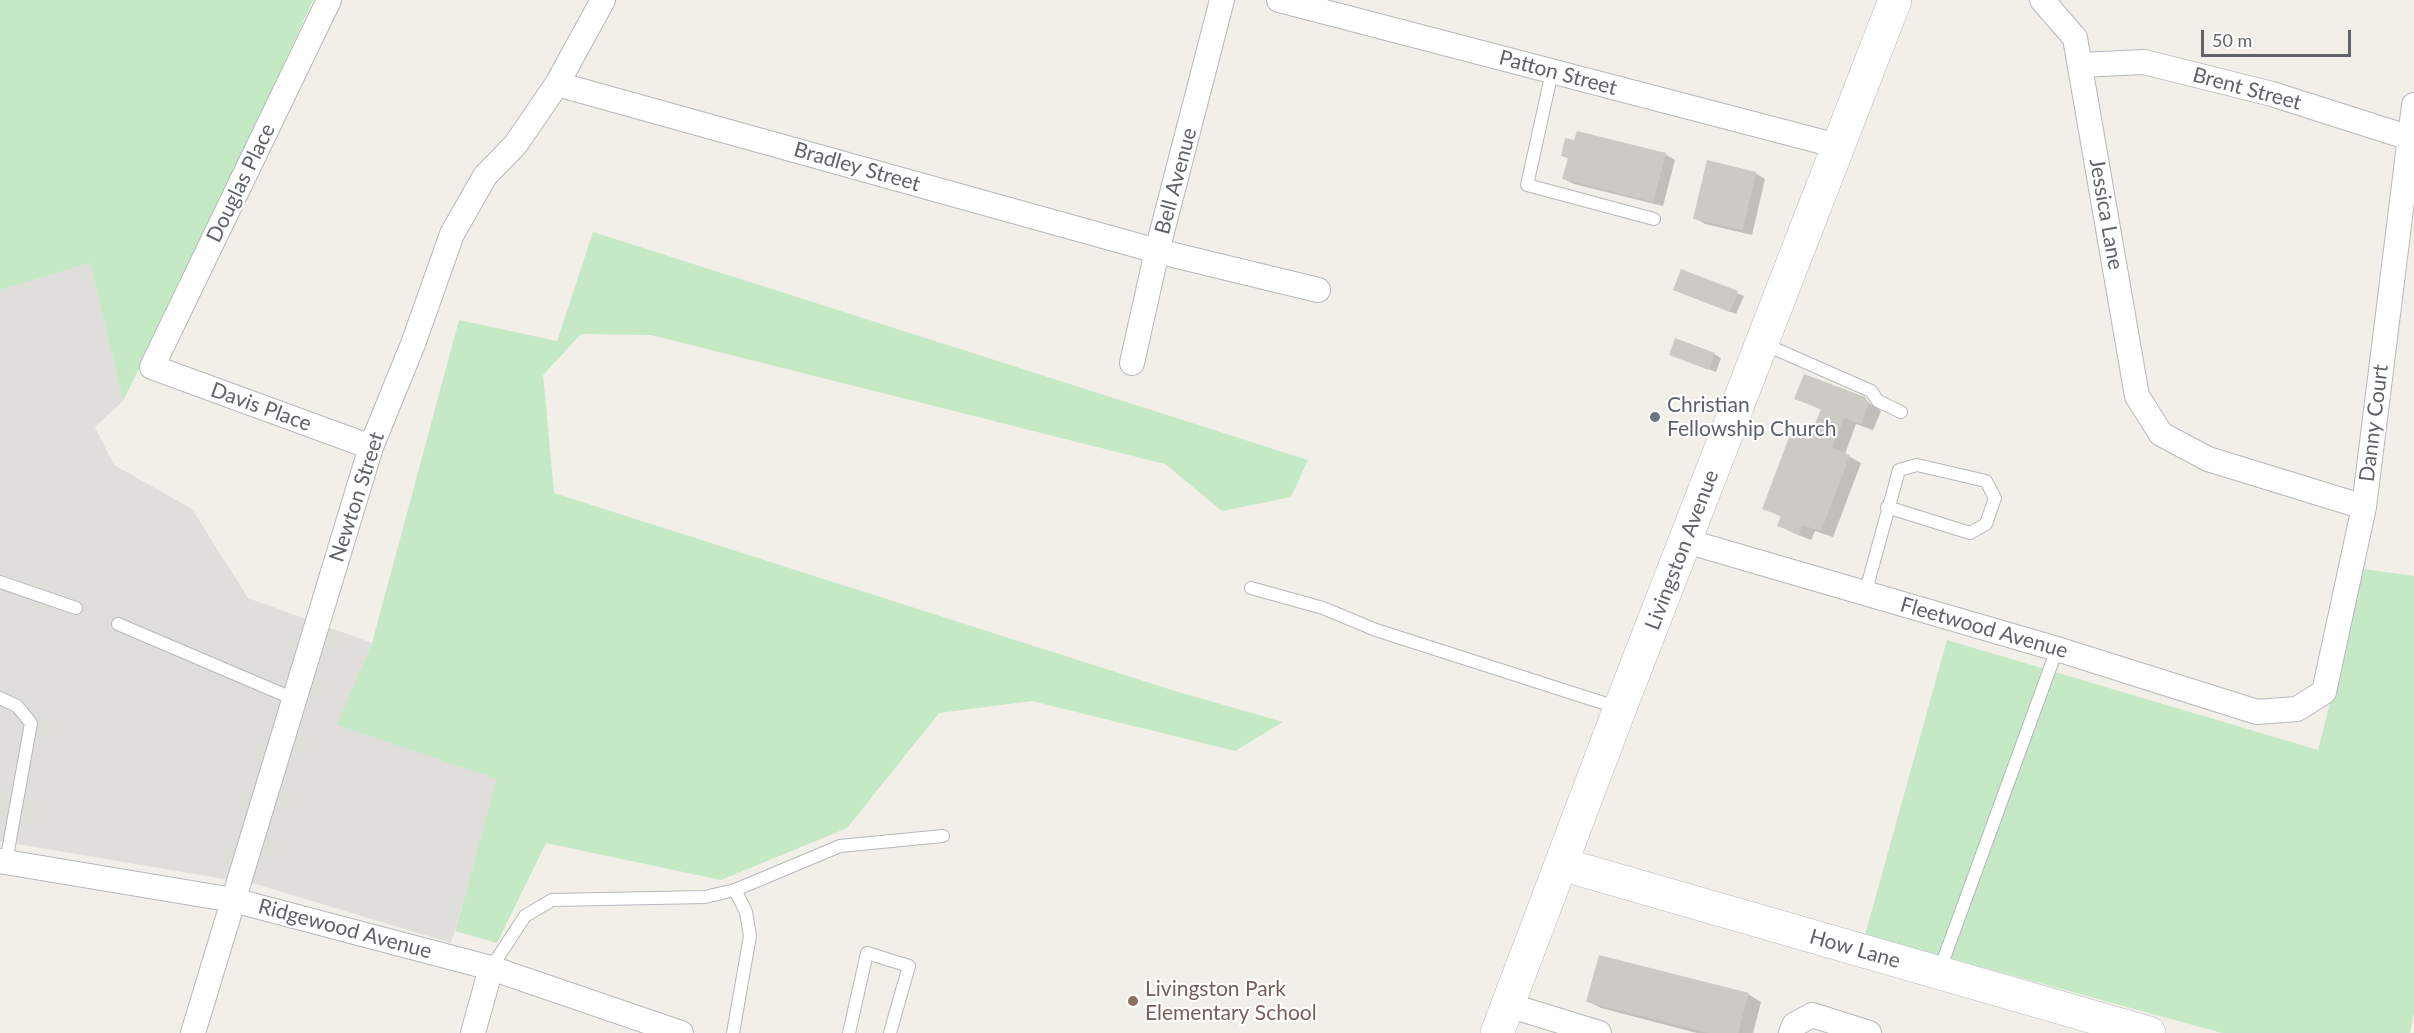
<!DOCTYPE html>
<html>
<head>
<meta charset="utf-8">
<style>
	body { margin:0 }
	#map { position:relative; width:2414px; height:1033px; overflow:hidden; background:#f1efe8; font-family:Lato,sans-serif }
	canvas { display:block }
	.scale { position:absolute; left:2201px; top:30px; width:150px; height:27px; box-sizing:border-box; border:3px solid #5f6368; border-top:0; padding-left:8px; font-size:18px; line-height:21px; white-space:nowrap; color:#5f6368; -webkit-text-stroke:4px #fff; paint-order:stroke }
</style>
</head>
<body>
<div id="map">
<canvas width="2414" height="1033"></canvas>
<div class="scale">50 m</div>
</div>
<script>
const ctx = document.querySelector('canvas').getContext('2d');
ctx.lineJoin = 'round';
function paint(path, color) { ctx.fillStyle = color; ctx.fill(path, 'evenodd'); }
function trace(path, color, width, dash) { ctx.strokeStyle = color; ctx.lineWidth = width; ctx.lineCap = dash ? 'butt' : 'round'; ctx.setLineDash(dash || []); ctx.stroke(path); }
function drawText(font, color, halo, rows, align = 'center') {
  ctx.font = font + ' Lato,sans-serif'; ctx.lineWidth = 4.5; ctx.setLineDash([]); ctx.textBaseline = 'middle'; ctx.strokeStyle = halo; ctx.fillStyle = color; for (const [text, x, y, turn = 0] of rows) {
    ctx.save(); ctx.translate(x, y); ctx.rotate((+turn || 0) * Math.PI / 180); ctx.textAlign = isNaN(turn) ? turn : align; if (halo) ctx.strokeText(text, 0, 0); ctx.fillText(text, 0, 0); ctx.restore();
  }
}
paint(new Path2D(`
	M90,263L123,401L95,427L114,465L192,509L248,598L372,643L338,725L498,779L451,943L259,885L0,841V290Z`), '#e0deda');
paint(new Path2D(`
	M0,0H313L221,202L123,401L90,263L0,290Z
	M593,232L1308,460L1291,497L1222,511L1165,464L651,335L581,334L543,375L554,493L1175,691L1283,722L1235,751L1032,701L939,713L847,828L721,880L546,843L497,943L455,931L497,779L337,725L372,643L459,320L557,341Z
	M2364,569L2414,576V1012L2410,1033H2222L1865,935L1947,640L2318,750Z`), '#c5e8c5');
paint(new Path2D(`
	M1665,154L1675,160L1663,206L1574,184L1564,179L1569,159L1563,156Z
	M1755,173L1765,179L1752,235L1705,224L1695,218Z
	M1682,271L1744,296L1736,314L1681,293Z
	M1671,354H1714L1721,358L1716,372Z
	M1796,398L1864,399L1881,411L1873,430L1856,424L1845,454L1861,463L1833,537L1815,531L1811,540L1791,532L1779,525L1782,517L1764,508L1809,441L1822,410Z
	M1748,994L1761,1002L1753,1033H1697L1601,1008L1588,1001Z`), '#0003');
paint(new Path2D(`
	M1577,131L1666,153L1653,202L1562,179L1568,158L1561,156L1565,138L1574,140Z
	M1707,160L1756,172L1743,230L1693,219Z
	M1681,269L1738,291L1730,312L1673,290Z
	M1675,338L1715,353L1709,370L1669,355Z
	M1804,374L1865,397L1869,403L1861,424L1844,418L1832,448L1850,455L1821,531L1802,525L1799,534L1777,526L1781,516L1762,509L1791,432L1809,439L1821,409L1794,399Z
	M1599,955L1749,993L1738,1033H1709L1586,1002Z`), '#cccac5');
const service = new Path2D(`
	M1552,72L1527,185L1654,219
	M1764,344L1871,391L1878,401L1901,412
	M0,582L76,608
	M1251,588L1323,608L1376,630L1619,708
	M1865,594L1899,470L1917,465L1986,481L1995,498L1986,524L1970,533L1887,507
	M118,624L294,699
	M0,698L17,706L31,723L6,862
	M491,968L525,916L552,900L705,897L735,890L840,846L943,836
	M1939,972L2057,649
	M733,1033L750,936L746,912L735,890
	M849,1033L867,953L909,966L890,1033`);
const minor = new Path2D(`
	M329,0L152,367L371,447
	M1279,0L1838,146
	M2042,0L2075,38L2137,396L2161,434L2208,459L2364,507
	M2080,65L2144,62L2272,94L2410,138
	M557,84L1157,251L1318,290
	M1132,363L1157,251L1222,0
	M1686,541L2057,649L2257,712L2297,709L2324,692L2364,507L2414,105
	M0,861L233,900L491,968L681,1033
	M1508,1005L1599,1033
	M193,1033L371,447L413,344L452,234L485,176L516,144L557,84L603,0
	M473,1033L491,968
	M1791,1033L1794,1025L1812,1015L1869,1033`);
const secondary = new Path2D(`
	M1561,864L2149,1033
	M1497,1033L1620,708L1895,0`);
trace(service, '#b5b8bc', 14);
trace(minor, '#b5b8bc', 26);
trace(secondary, '#b6babf', 34);
trace(service, '#fff', 12);
trace(minor, '#fff', 24);
trace(secondary, '#fff', 33);
for (const [x, y, r, color] of [
	[1655,417,6,"#6b7280"],
	[1133,1001,6,"#8d6e63"]
]) { const dot = new Path2D(); dot.arc(x, y, r, 0, 2 * Math.PI); ctx.fillStyle = color; ctx.fill(dot); trace(dot, '#fff', 2); }
drawText('21px', '#5f6368', '#fff', [
	["Patton Street",1558,73,15],
	["Brent Street",2247,89,15],
	["Bradley Street",857,167,16],
	["Bell Avenue",1176,181,-75],
	["Douglas Place",241,183,-64],
	["Jessica Lane",2106,214,80],
	["Davis Place",261,407,20],
	["Danny Court",2374,423,-83],
	["Newton Street",357,497,-72],
	["Livingston Avenue",1682,550,-69],
	["Fleetwood Avenue",1984,628,16],
	["Ridgewood Avenue",345,929,15],
	["How Lane",1855,949,16]
]);
drawText('21px', '#5b616d', '#fff', [
	["Christian",1667,405],
	["Fellowship Church",1667,429]
], 'left');
drawText('21px', '#785e54', '#fff', [
	["Livingston Park",1145,989],
	["Elementary School",1145,1013]
], 'left');
</script>
</body>
</html>
